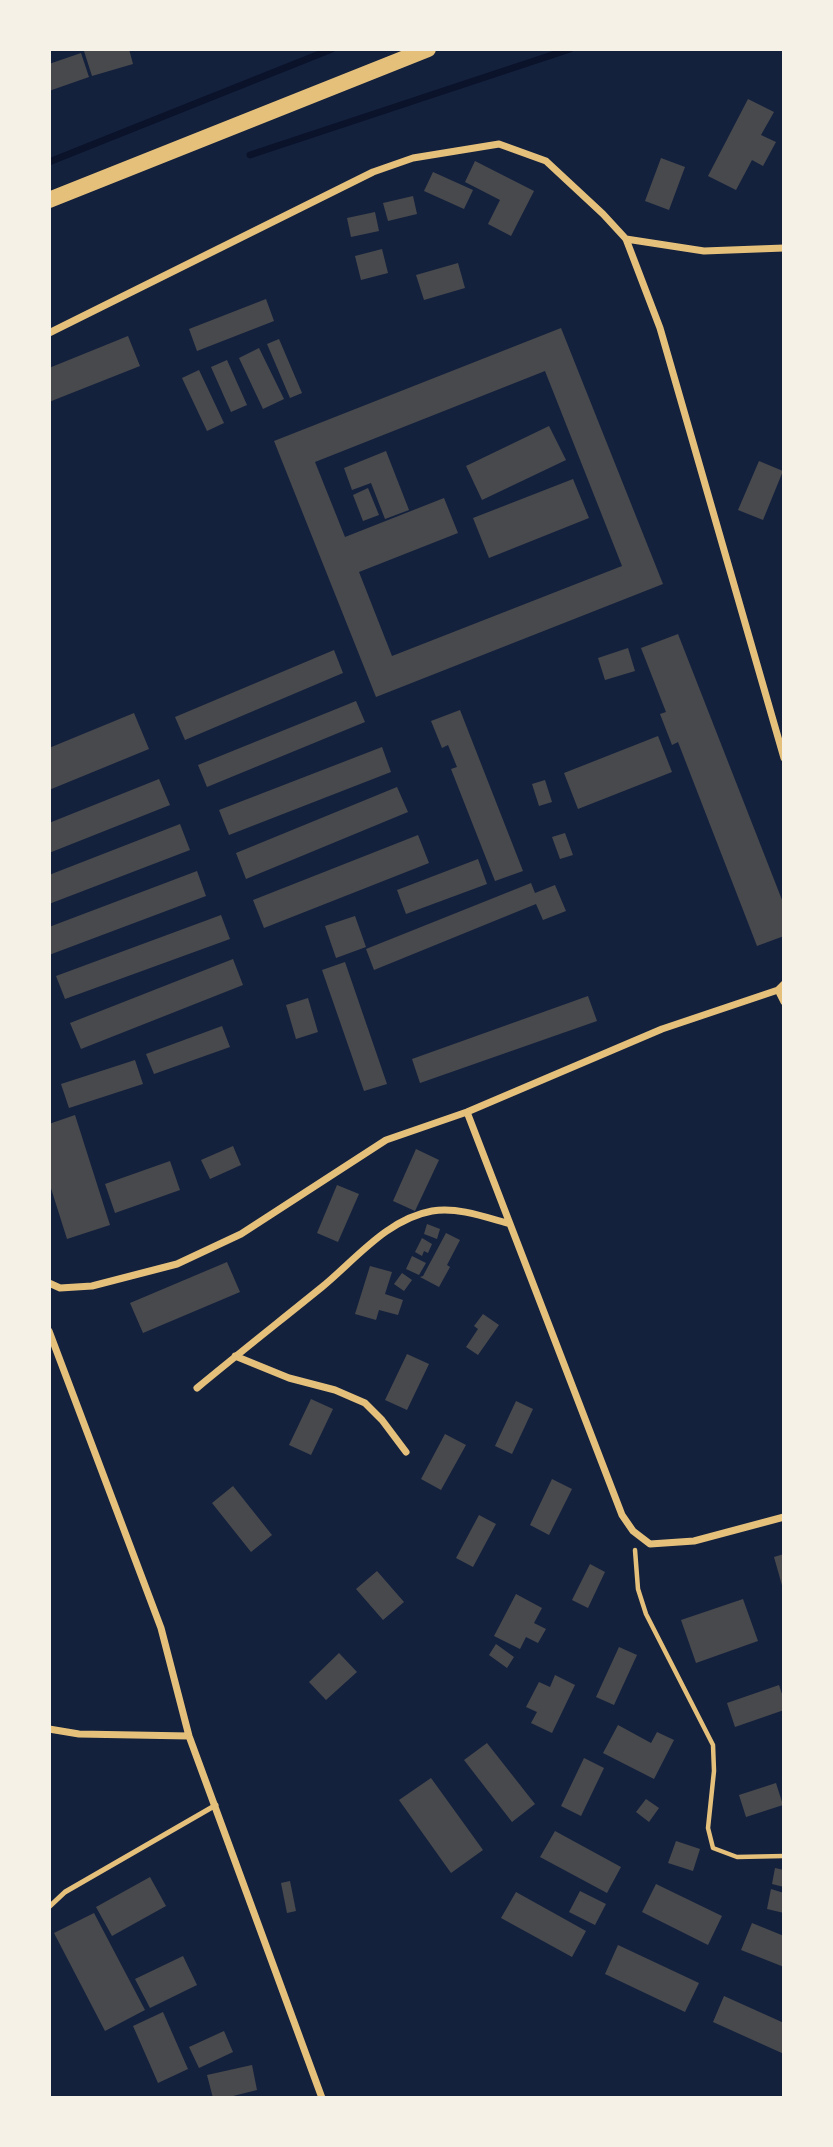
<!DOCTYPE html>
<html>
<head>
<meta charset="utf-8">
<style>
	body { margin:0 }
	#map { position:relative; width:833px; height:2147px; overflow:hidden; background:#14213d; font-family:Figtree,sans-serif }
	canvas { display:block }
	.frame { position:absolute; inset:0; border:51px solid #f6f1e7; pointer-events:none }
</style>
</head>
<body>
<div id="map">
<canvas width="833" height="2147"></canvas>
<div class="frame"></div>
</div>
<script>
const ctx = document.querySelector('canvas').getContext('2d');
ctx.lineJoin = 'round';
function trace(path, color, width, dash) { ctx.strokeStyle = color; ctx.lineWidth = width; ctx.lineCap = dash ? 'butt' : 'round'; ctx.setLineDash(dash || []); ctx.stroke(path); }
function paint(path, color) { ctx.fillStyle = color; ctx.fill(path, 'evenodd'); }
trace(new Path2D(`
	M250,155L570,49
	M49,162L332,49`), '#0b132b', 7);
paint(new Path2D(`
	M91,49H129L133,64L92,76L84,51Z
	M81,53L89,77L49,91V64Z
	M748,99L774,112L761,135L776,142L763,166L752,160L736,190L708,176Z
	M661,158L685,167L669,210L645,201Z
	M475,161L534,191L511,236L488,224L500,200L465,182Z
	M433,172L473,190L464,209L424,191Z
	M413,196L417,214L388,221L383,203Z
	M375,212L379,231L351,237L347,218Z
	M382,249L388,273L361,280L355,256Z
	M458,263L465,288L424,300L416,275Z
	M266,299L274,321L197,351L189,329Z
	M561,328L663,584L376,697L274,441ZM545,371L622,566L392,656L359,572L458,533L444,498L345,537L315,462Z
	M128,336L140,366L49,402V368Z
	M279,339L302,393L290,398L267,344Z
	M259,348L284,399L263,409L239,358Z
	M227,360L247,405L231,412L211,367Z
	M199,370L224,423L207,431L182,378Z
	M549,426L566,460L482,500L466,466Z
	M386,451L409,510L385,519L371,483L352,490L344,468Z
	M759,461L783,471L763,520L738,510Z
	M573,479L589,518L489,558L473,518Z
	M368,488L379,515L363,521L353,495Z
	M678,634L784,905V936L757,946L678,742L672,745L660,714L666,712L641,648Z
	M628,648L635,671L605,680L598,658Z
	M334,650L343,673L185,740L175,717Z
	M356,701L365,722L207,787L198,765Z
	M460,710L523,871L495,881L451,769L457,767L448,745L442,748L431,721Z
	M134,713L149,749L49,790V748Z
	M658,736L672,772L578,809L564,773Z
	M382,747L391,772L229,835L219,810Z
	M159,779L170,805L49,853V823Z
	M545,780L552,802L539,806L532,784Z
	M397,787L408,812L246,879L236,853Z
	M180,824L190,850L49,904V875Z
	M565,833L573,855L560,859L552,837Z
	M418,835L429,863L264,928L253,900Z
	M478,859L487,884L406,914L397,890Z
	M197,871L206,896L49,955V927Z
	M531,883L535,893L555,885L566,911L543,920L536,904L374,970L366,949Z
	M221,915L230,939L65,999L56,976Z
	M355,916L366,947L336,958L325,926Z
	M233,959L243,985L81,1049L70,1023Z
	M345,962L387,1084L364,1091L322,970Z
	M588,996L597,1021L420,1083L412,1059Z
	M308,998L318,1032L296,1039L286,1005Z
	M222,1026L230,1047L154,1074L146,1054Z
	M135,1060L143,1084L69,1108L61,1084Z
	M75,1115L110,1225L67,1239L49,1182V1124Z
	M233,1146L241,1165L210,1179L201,1160Z
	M416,1149L439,1160L415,1211L393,1201Z
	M170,1161L180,1190L115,1213L105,1184Z
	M337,1185L359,1194L338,1242L317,1233Z
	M427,1224L440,1229L437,1239L424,1234Z
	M446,1233L460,1240L447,1265L450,1267L439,1287L420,1277L423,1276Z
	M422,1238L432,1244L428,1253L424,1251L422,1256L415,1252Z
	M412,1256L426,1263L419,1275L406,1269Z
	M227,1262L240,1292L143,1333L130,1303Z
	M370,1266L392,1272L385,1294L403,1300L398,1315L379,1310L376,1320L355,1314Z
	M402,1273L412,1280L404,1291L394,1284Z
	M483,1314L499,1325L478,1355L466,1347L478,1329L474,1326Z
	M407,1354L429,1364L407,1410L385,1400Z
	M311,1399L333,1409L311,1455L289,1445Z
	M516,1401L533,1409L512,1454L495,1446Z
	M445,1434L466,1445L441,1490L421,1479Z
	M552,1479L572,1489L549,1535L530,1525Z
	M233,1486L272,1535L251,1552L212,1503Z
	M479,1515L496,1524L473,1567L456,1558Z
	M784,1554V1589H783L774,1557Z
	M590,1564L605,1572L588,1608L572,1600Z
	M377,1571L404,1602L383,1620L356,1589Z
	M516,1594L542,1608L534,1623L546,1629L538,1643L526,1637L520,1649L494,1636Z
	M743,1599L758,1641L696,1663L681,1620Z
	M496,1644L514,1657L507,1668L489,1655Z
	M619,1647L637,1655L614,1705L596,1697Z
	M339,1653L357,1672L326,1700L309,1682Z
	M555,1675L575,1685L552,1733L531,1723L537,1712L526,1707L539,1682L550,1687Z
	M779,1685L784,1700V1710L735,1727L727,1703Z
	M618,1725L651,1743L657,1732L674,1740L654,1779L603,1753Z
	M487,1743L535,1804L512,1822L464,1760Z
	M584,1758L604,1768L581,1816L561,1806Z
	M431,1778L483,1850L451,1873L399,1800Z
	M776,1783L783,1805L746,1817L739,1795Z
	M646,1799L659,1808L649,1822L636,1812Z
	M555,1831L621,1867L607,1893L540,1857Z
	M676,1841L700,1849L693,1871L668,1863Z
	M775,1868L784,1870V1887L772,1884Z
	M150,1877L166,1906L112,1936L96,1907Z
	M290,1881L296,1911L287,1913L281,1883Z
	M656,1884L722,1916L708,1945L642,1912Z
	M771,1889L784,1893V1913L767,1909Z
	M580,1891L606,1904L595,1925L569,1912Z
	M516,1892L586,1931L572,1957L501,1918Z
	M94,1913L145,2010L105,2031L54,1933Z
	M752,1923L784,1936V1967L741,1950Z
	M618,1945L699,1983L685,2012L605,1974Z
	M183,1956L197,1985L150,2008L135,1979Z
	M724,1996L784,2023V2054L713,2022Z
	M163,2012L188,2069L158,2083L133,2026Z
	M224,2031L233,2052L199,2068L189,2047Z
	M252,2065L257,2090L225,2098H213L207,2075Z`), '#48494c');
trace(new Path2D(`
	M635,1550L638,1589L646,1614L713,1745L714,1771L708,1828L713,1848L737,1857L784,1856`), '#e5c07b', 4.5);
trace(new Path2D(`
	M49,1907L65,1892L216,1805`), '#e5c07b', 5);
trace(new Path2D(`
	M626,239L704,251L784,248
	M49,333L373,172L413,158L499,144L546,161L603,214L626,239L660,328L784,758
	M778,990L784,1002
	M467,1112L622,1515L633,1531L650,1544L694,1541L784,1517
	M49,1283L60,1288L92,1286L177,1264L241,1234L386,1140L467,1112L662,1029L778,990L784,984
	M49,1331L161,1628L189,1736L322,2098
	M235,1356L289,1378L335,1390L365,1403L382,1420L406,1452
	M197,1388C238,1354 280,1321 322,1287C355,1260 387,1219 432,1211C459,1207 485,1217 510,1224
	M49,1729L79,1734L189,1736`), '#e5c07b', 7);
trace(new Path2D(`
	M49,200L428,49`), '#e5c07b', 16);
</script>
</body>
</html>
